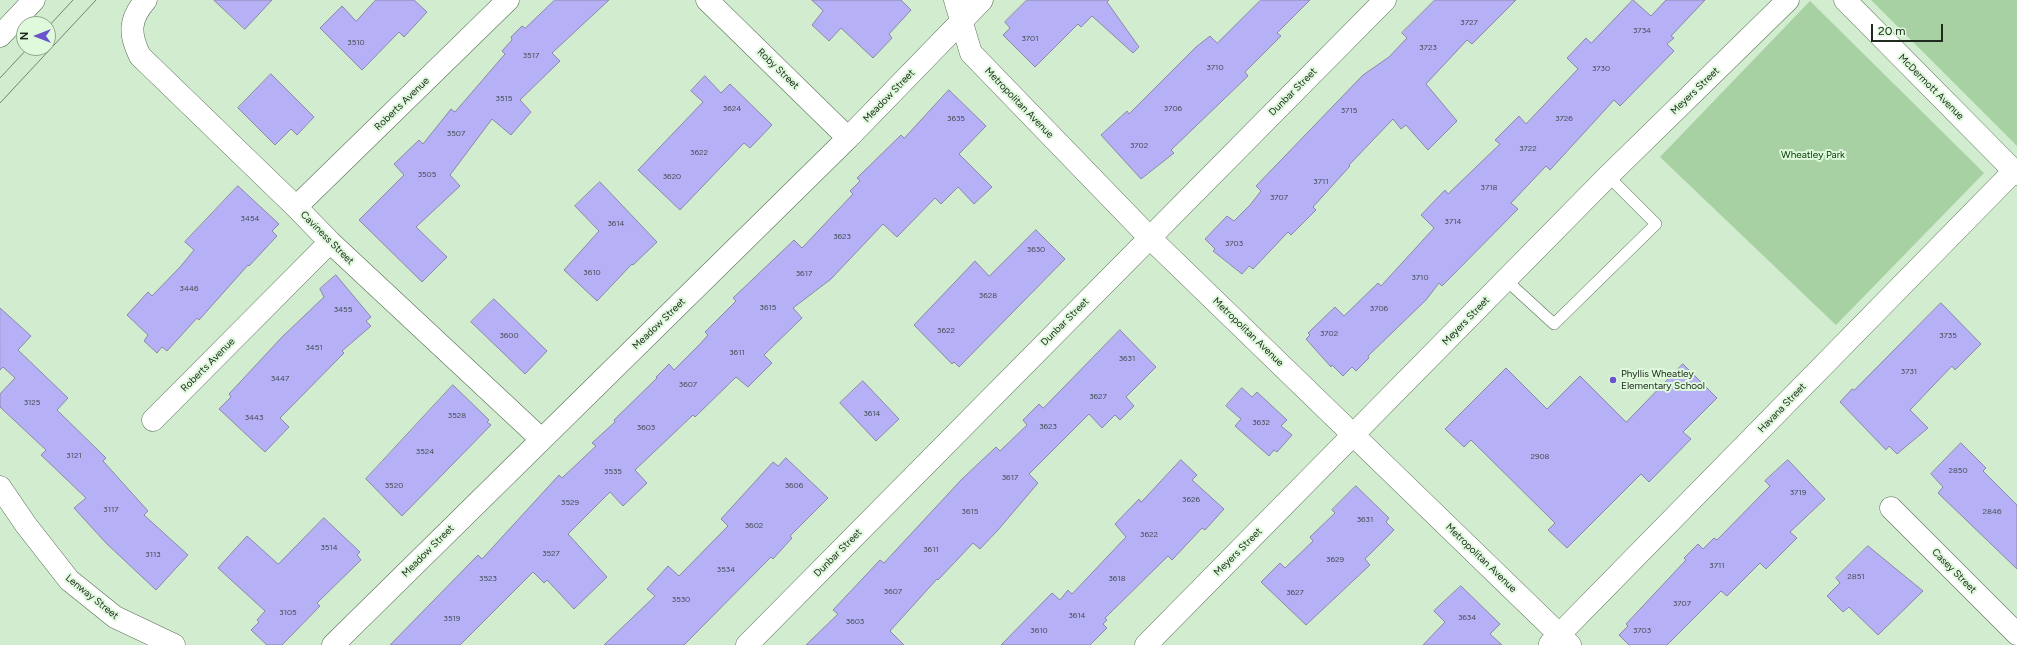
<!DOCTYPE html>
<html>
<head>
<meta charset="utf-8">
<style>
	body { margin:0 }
	#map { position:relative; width:2017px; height:645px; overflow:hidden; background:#d1ecce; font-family:Figtree,sans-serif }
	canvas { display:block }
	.north { position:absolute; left:16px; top:16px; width:40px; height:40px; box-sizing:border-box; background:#def9db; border:1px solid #92a690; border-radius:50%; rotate:270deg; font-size:11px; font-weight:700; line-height:16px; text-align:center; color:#202a1f }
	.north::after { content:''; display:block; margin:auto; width:14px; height:18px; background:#6a53cc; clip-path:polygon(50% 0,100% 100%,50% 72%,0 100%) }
	.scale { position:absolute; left:1871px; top:24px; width:72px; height:18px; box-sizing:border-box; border:2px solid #202a1f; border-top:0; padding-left:5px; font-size:12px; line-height:14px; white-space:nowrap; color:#202a1f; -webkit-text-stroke:3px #def9db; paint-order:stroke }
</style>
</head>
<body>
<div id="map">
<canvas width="2017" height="645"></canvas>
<div class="north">N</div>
<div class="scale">20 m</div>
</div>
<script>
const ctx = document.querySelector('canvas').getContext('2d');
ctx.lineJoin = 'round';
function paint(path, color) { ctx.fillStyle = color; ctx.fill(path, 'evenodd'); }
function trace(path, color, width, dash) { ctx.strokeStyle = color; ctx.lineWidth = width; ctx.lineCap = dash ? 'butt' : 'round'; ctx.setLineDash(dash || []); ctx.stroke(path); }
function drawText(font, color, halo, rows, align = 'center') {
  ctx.font = font + ' Figtree,sans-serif'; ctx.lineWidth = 4; ctx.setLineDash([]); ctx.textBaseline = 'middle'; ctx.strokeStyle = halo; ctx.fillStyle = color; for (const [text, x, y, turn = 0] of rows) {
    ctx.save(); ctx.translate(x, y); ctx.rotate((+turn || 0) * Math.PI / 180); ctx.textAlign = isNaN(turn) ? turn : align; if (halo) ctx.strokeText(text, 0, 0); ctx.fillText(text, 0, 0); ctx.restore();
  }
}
paint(new Path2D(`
	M1871,0H2017V146Z
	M1810,1L1984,173L1836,325L1660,157Z`), '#a7d1a2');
const building = new Path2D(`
	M214,0H272L245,29Z
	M376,0H414L427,12L404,37L399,32L362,70L320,28L342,6L356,21Z
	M555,0H609L552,53L560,61L520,100L531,112L511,135L492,119L450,175L460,186L416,227L447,257L422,282L359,220L404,175L394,164L419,140L423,144L451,109L455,112L505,54L502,51L512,40L511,37L522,26L525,28Z
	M812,0H901L911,10L889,34L892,38L873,58L841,28L829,41L812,25L823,11Z
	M1027,0H1109L1107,2L1139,47L1133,53L1092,16L1081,27L1078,24L1035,67L1003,35L1010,28L1005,22Z
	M1261,0H1310L1277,33L1281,36L1245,72L1248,76L1171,150L1174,153L1141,179L1101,135L1127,111L1129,114L1196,47L1210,36L1217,43Z
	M1435,0H1516L1472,44L1467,40L1426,84L1457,121L1428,150L1406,125L1401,129L1393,119L1349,165L1350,166L1313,207L1316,210L1291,235L1288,232L1253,269L1249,266L1242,274L1213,251L1215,249L1205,239L1227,216L1234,221L1250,205L1261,191L1256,186L1363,75L1389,57L1407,38L1402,33Z
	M1633,0L1651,16L1666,0H1705L1671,36L1674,38L1667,44L1674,51L1620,106L1614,100L1550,170L1546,166L1511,203L1518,209L1442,286L1439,283L1426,300L1368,356L1369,358L1356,371L1352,367L1343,376L1332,365L1331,367L1306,339L1310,335L1308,333L1335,307L1344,316L1378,283L1381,286L1434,228L1421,215L1445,190L1448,194L1500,144L1495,140L1519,116L1526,124L1578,69L1567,58L1586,38L1591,43Z
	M271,74L314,117L297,135L291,129L275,145L238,108Z
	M705,76L721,93L730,84L772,125L750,148L744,143L680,210L638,170L703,102L691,91Z
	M949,90L986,126L959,154L992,187L974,204L958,187L941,204L935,198L897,237L883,224L831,279L793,308L802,318L764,355L772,363L748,387L736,377L695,417L693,415L635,470L647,483L623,506L610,492L568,534L607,577L574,609L547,580L544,583L533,572L460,645H390L478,555L482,559L559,475L562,478L596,446L592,443L615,422L614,420L657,378L656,377L669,364L674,370L701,343L708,335L705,332L736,301L733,298L794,240L802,248L853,194L850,191L860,181L857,178L901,135L904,138Z
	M600,182L657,242L633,265L632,264L597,301L564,270L599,231L575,206Z
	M238,186L279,224L272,231L277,236L249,266L248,265L199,320L197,318L167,351L162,347L157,353L144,341L148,335L127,315L148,292L152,296L181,266L194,250L185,242Z
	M1036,230L1065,259L959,367L954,362L952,364L914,325L975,261L989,276Z
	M336,275L371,317L366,321L371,326L342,351L344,353L280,418L289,427L265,452L219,409L231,397L229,394L282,337L324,297L320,289Z
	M494,299L547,351L525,374L471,322Z
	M1941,303L1981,344L1955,370L1952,366L1910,410L1928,428L1897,454L1889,446L1886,450L1840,402L1852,389L1854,390Z
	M0,308L31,336L18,350L68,398L57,410L106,458L103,461L148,511L144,515L188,555L156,590L106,543L74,508L86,498L41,455L46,450L0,407V394L15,378L3,367L0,370Z
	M1120,330L1156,367L1126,397L1134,406L1120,420L1115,415L1102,428L1089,414L1029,474L1038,483L998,530L980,549L973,543L938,580L937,579L890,631L904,645H806L838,614L833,610L880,560L884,563L961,480L996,447L1000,451L1027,425L1023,420L1039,404L1043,408Z
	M1683,364L1717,398L1683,432L1691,439L1649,482L1641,474L1567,548L1548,530L1555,523L1471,440L1464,447L1445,429L1506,368L1547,409L1580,376L1626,422Z
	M863,381L899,419L876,441L840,403Z
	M453,385L489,420L487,422L491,425L402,516L366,479Z
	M1242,388L1252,397L1257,392L1287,420L1281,426L1292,435L1277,452L1274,450L1269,456L1235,426L1241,419L1226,406Z
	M1961,443L1986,468L1983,471L2017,505V569L1938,493L1943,487L1931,474Z
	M786,458L828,498L790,536L792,538L773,559L771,557L684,645H604L655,596L647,589L668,566L679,576L728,526L721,519L773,462L778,466Z
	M1181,460L1197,475L1192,480L1224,509L1205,530L1202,528L1172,560L1168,556L1105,618L1107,620L1103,624L1107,628L1090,645H1001L1052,593L1060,600L1068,590L1072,594L1126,537L1115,524L1139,499L1141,502Z
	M1788,460L1825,499L1790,532L1797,538L1766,569L1760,563L1727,596L1721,591L1667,645H1629L1619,635L1628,626L1626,624L1686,560L1684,558L1698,544L1703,549L1714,538L1717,540L1770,486L1765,481Z
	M1356,486L1389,518L1386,522L1394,530L1365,559L1370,565L1306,625L1261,582L1280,563L1285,568L1313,541L1310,537L1335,513L1332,510Z
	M324,518L360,552L357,555L361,560L317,603L320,606L282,645H267L251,630L259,622L257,620L265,611L218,568L247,536L278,564Z
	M1868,546L1923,591L1878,635L1849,607L1843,612L1827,596L1840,583L1836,578Z
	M1461,586L1500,624L1490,634L1502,645H1423L1445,622L1434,611Z`);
paint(building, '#b6b1f6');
trace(building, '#8988a8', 1);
const lane = new Path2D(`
	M1506,280L1554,324L1656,224L1608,176`);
const street = new Path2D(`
	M146,0C129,19 129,34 140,56L296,207L330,242L541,439
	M707,0L848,138
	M955,0L971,53L1149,237L1570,645
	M1845,0L2017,174
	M0,36L34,0
	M296,207L508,0
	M153,420L330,242
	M0,487L26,525L69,580L115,617L174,645
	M1891,508L2017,634
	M1550,644L2014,171
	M333,645L848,138L982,0
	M747,645L1385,0
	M1146,645L1608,176L1788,0`);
trace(lane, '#566d53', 12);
trace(street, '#566d53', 23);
trace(lane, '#fff', 11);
trace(street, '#fff', 22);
trace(new Path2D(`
	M48,27L73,0
	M0,78L28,48
	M0,103L96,0`), '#738571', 1);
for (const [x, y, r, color] of [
	[1613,380,4,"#6a53cc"]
]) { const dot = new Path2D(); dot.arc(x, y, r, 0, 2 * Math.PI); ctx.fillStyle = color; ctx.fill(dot); trace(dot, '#def9db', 1.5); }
drawText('8px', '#464c55', null, [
	["3727",1469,23],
	["3734",1642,31],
	["3701",1030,39],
	["3510",356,43],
	["3723",1428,48],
	["3517",531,56],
	["3710",1215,68],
	["3730",1601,69],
	["3515",504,99],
	["3624",732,109],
	["3706",1173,109],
	["3715",1349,111],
	["3635",956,119],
	["3726",1564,119],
	["3507",456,134],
	["3702",1139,146],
	["3722",1528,149],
	["3622",699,153],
	["3505",427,175],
	["3620",672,177],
	["3711",1321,182],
	["3718",1489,188],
	["3707",1279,198],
	["3454",250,219],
	["3714",1453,222],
	["3614",616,224],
	["3623",842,237],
	["3703",1234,244],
	["3630",1036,250],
	["3610",592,273],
	["3617",804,274],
	["3710",1420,278],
	["3446",189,289],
	["3628",988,296],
	["3615",768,308],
	["3706",1379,309],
	["3455",343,310],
	["3622",946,331],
	["3702",1329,334],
	["3600",509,336],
	["3735",1948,336],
	["3451",314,348],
	["3611",737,353],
	["3631",1127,359],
	["3731",1909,372],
	["3447",280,379],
	["3607",688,385],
	["3627",1098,397],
	["3125",32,403],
	["3614",872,414],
	["3528",457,416],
	["3443",254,418],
	["3632",1261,423],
	["3623",1048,427],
	["3603",646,428],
	["3524",425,452],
	["3121",74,456],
	["2908",1540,457],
	["2850",1958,471],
	["3535",613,472],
	["3617",1010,478],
	["3520",394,486],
	["3606",794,486],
	["3719",1798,493],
	["3626",1191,500],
	["3529",570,503],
	["3117",111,510],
	["3615",970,512],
	["2846",1992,512],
	["3631",1365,520],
	["3602",754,526],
	["3622",1149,535],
	["3514",329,548],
	["3611",931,550],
	["3527",551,554],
	["3113",153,555],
	["3629",1335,560],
	["3711",1717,566],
	["3534",726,570],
	["2851",1856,577],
	["3523",488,579],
	["3618",1117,579],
	["3607",893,592],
	["3627",1295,593],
	["3530",681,600],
	["3707",1682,604],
	["3105",288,613],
	["3614",1077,616],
	["3634",1467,618],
	["3519",452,619],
	["3603",855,622],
	["3610",1039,631],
	["3703",1642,631]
]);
drawText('10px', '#202a1f', '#def9db', [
	["Roby Street",778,69,44],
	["McDermott Avenue",1931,87,45],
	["Meyers Street",1695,91,-44],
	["Dunbar Street",1293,92,-45],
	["Meadow Street",889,96,-46],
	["Metropolitan Avenue",1019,103,46],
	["Roberts Avenue",402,104,-44],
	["Caviness Street",327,238,45],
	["Meyers Street",1466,321,-46],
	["Dunbar Street",1065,322,-45],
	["Meadow Street",659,324,-44],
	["Metropolitan Avenue",1248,332,44],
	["Roberts Avenue",208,365,-45],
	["Havana Street",1782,408,-46],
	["Meadow Street",428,551,-45],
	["Meyers Street",1238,552,-45],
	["Dunbar Street",838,553,-45],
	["Metropolitan Avenue",1481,558,44],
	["Casey Street",1954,571,45],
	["Lenway Street",92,597,39]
]);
drawText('10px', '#094006', '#def9db', [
	["Wheatley Park",1813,155]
]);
drawText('10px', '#202a1f', '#def9db', [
	["Phyllis Wheatley",1621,374],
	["Elementary School",1621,386]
], 'left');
</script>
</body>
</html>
